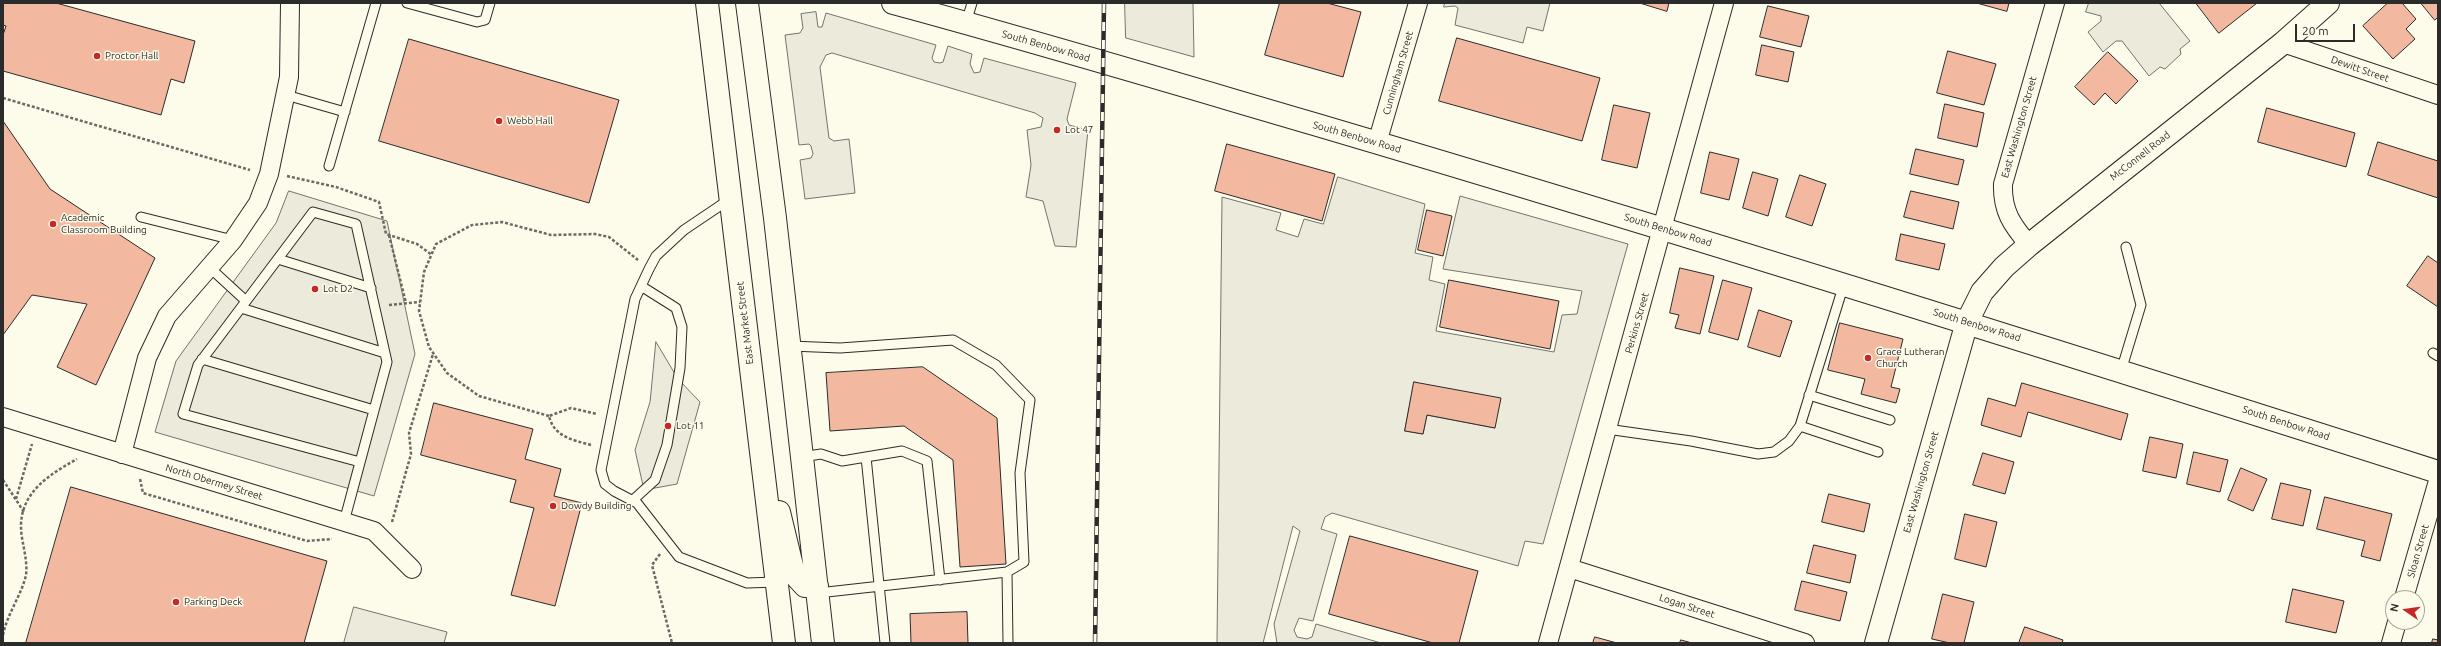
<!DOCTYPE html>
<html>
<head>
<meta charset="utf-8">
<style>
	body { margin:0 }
	#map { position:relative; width:2441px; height:646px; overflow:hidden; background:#fdfbea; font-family:Ubuntu,sans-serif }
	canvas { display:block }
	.frame { position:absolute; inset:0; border:4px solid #2b2b2b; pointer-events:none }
	.north { position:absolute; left:2385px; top:590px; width:40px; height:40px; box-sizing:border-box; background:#fdfbea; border:1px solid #a9a89e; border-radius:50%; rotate:283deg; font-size:11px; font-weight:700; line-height:16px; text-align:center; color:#2b2b2b }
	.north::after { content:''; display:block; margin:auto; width:14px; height:18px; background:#c62828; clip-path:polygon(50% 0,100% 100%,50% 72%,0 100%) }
	.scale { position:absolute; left:2295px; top:24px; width:60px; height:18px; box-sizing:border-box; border:2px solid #2b2b2b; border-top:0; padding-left:5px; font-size:12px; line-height:14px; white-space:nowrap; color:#2b2b2b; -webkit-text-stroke:3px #fdfbea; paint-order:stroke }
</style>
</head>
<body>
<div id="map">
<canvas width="2441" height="646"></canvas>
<div class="frame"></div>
<div class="north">N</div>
<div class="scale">20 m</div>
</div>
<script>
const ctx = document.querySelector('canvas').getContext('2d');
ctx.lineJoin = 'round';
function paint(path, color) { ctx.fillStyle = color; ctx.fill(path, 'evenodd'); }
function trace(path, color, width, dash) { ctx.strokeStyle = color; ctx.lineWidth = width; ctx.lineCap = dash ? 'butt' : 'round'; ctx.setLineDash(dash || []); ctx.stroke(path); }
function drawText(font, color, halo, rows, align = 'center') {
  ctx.font = font + ' Ubuntu,sans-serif'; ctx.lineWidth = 3; ctx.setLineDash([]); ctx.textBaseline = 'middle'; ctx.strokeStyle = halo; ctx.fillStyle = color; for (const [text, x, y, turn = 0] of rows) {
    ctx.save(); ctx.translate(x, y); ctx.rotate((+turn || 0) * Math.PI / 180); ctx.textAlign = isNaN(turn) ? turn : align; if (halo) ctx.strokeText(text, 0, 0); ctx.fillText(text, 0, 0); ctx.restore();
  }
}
const green = new Path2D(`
	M1125,3H1193L1194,57L1126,38Z`);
paint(green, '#ecebdb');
trace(green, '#74746e', 1);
const parking = new Path2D(`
	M1445,3H1550L1543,31L1527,27L1523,43L1455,25L1458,8L1455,6L1444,7Z
	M2089,3H2159L2190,41L2180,49L2181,54L2165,69L2160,67L2149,76L2122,41H2116L2103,52L2088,32L2101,21V16L2086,12Z
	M816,12L818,27H822L826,13L936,45L932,58L934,62L940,63L943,62L948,46L972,54L970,64L974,73L980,72L984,58L1076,83L1067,119L1069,125L1088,130L1076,247L1055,246L1043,201L1026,197L1031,165L1027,130L1041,127L1043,118L1035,113L832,53L826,55L820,67L829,138L834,141L849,139L855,193L805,199L800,160L811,158L813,154L811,146L809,144L799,145L785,35L800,33L803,28L801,14Z
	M1338,177L1425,204L1415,253L1433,257L1429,280L1445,284L1436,331L1554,352L1562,315L1577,314L1582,291L1443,269L1460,196L1628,244L1543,544L1525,541L1518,566L1332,513L1325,517L1321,529L1337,534L1313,621L1299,618L1294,630L1297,637L1307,639L1312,637L1316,624L1381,643H1277L1274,624L1300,531L1293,526L1263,643H1217L1222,197L1281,213L1276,230L1298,237L1304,219L1323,224ZM1415,382L1495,428L1427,415L1423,434L1405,431Z
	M289,191L387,221L415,354L374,496L155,432L176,361L276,223Z
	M656,342L678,379L700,402L677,484L644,490L635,450L650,402Z
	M354,607L447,632L444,643H344Z`);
paint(parking, '#eceadb');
trace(parking, '#74746e', 1);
const building = new Path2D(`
	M3,3H56L195,41L184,83L171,79L161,115L3,71V35L6,26L3,25Z
	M1280,3H1327L1361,12L1343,77L1265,55Z
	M1640,3H1669L1667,11Z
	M1977,3H2009L2007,11Z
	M2196,3H2257L2219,33Z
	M2388,3H2402L2416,19L2406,29L2415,39L2393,59L2363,26Z
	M2421,3H2438V17L2435,20Z
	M1768,6L1809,16L1801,47L1760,37Z
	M1457,38L1600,78L1582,141L1439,101Z
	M409,39L619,100L589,203L379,141Z
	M1762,45L1794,52L1788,82L1756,75Z
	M1948,51L1996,64L1984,105L1937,93Z
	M2108,52L2138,81L2116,104L2105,93L2094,105L2075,87Z
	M1945,104L1984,113L1977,147L1938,138Z
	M1614,105L1650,113L1637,168L1602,160Z
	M2267,108L2355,133L2346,167L2258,142Z
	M3,121L50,189L155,258L96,385L57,367L87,304L32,295L3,335Z
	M2378,142L2438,161V198L2368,175Z
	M1227,144L1335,174L1322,221L1215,191Z
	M1916,149L1964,160L1958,185L1910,174Z
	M1710,152L1739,159L1729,200L1701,193Z
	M1753,172L1778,179L1768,216L1743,208Z
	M1800,175L1826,184L1812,226L1786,217Z
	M1911,191L1959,202L1953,229L1904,217Z
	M1427,210L1452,216L1443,256L1418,250Z
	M1901,234L1945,244L1939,270L1896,260Z
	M2428,256L2438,263V307L2407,286Z
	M1680,268L1714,276L1700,334L1675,328L1679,315L1670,313Z
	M1449,280L1559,301L1550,349L1440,327Z
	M1723,280L1752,288L1738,340L1709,332Z
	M1759,310L1792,321L1780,357L1748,347Z
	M1840,323L1903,339L1891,387L1900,389L1896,403L1861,394L1865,379L1828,370Z
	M923,367L997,418L1006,564L960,567L953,460L904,426L830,431L826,373Z
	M1414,382L1501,398L1495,428L1427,415L1423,434L1405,431Z
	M2022,383L2128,414L2121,440L2028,412L2021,437L1981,425L1988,398L2015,406Z
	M434,403L533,429L525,459L561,469L554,496L582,503L555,606L511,595L534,508L510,502L516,480L421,455Z
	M2150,437L2183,444L2176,478L2143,471Z
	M2194,452L2228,460L2220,492L2187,484Z
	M1983,453L2014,462L2005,494L1973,485Z
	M2241,468L2267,479L2253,511L2228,500Z
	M2281,483L2311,490L2303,526L2272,519Z
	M71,487L327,561L304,643H26Z
	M1829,494L1870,504L1864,532L1822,522Z
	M2325,497L2392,514L2380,561L2361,556L2365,541L2317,529Z
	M1965,514L1997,522L1986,567L1955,559Z
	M1350,536L1478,571L1459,643H1433L1329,614Z
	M1814,545L1856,555L1850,583L1807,573Z
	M1802,581L1847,592L1840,621L1795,610Z
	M2293,589L2344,601L2336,633L2286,622Z
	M1943,594L1974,602L1964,643H1950L1932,639Z
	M967,612L968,643H911L910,614Z
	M2025,627L2063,640L2062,643H2019Z
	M1595,637L1617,643H1593Z
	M2433,639L2438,640V643H2432Z
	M1681,640L1692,643H1680Z`);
paint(building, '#f2b8a0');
trace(building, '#2b2b2b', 1);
const service = new Path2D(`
	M407,3L477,22L485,20L490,3
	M966,23L972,3
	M286,95L345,112
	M329,166L376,3
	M730,199L684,230L656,256L649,269L635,299L601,470L605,484L614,491L637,503L679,557L747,583L776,582
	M141,217L233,240
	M278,259L371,288
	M209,267L246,301
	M241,308L385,353
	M790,346L840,348L953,340L996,365L1030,400L1020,473L1024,562L1007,572L818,593
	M2433,353L2438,356
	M202,359L374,410
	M2121,371L2141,305L2126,247
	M1809,395L1890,420
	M1800,426L1878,452
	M1607,429L1691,441L1758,454L1774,452L1789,441L1800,426L1844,284
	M802,457L821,454L842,461L866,457L885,643
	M866,457L902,451L927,461L940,580
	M633,500L655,480L667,445L680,368L682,327L676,308L641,286
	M344,522L387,362L356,224L313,212L198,365L183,414L360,462
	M1007,572L1008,643`);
const minor = new Path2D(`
	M2283,43L2438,95
	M1377,143L1418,3
	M2029,245C2012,225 2002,211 2003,184L2055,3
	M3,417L374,531L412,569
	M122,454L147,358L167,316L233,240L258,203L269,174L289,77L290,3
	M1569,568L1805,643
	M2404,598L2438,481
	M1548,643L1724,3
	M2391,643L2397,622`);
const tertiary = new Path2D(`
	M893,3C1034,41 1174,83 1314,124C1690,235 2064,353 2438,472
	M1876,643L1967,322L1982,292L2004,267L2029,245L2283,43L2328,3`);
const secondary = new Path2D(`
	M707,3L784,643
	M747,3L775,218L823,643
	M779,512L794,574L805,586H817`);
trace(service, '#2b2b2b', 11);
trace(minor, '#2b2b2b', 20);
trace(tertiary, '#2b2b2b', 24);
trace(secondary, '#2b2b2b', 24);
trace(new Path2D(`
	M3,98L250,170
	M287,176L336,187L379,202L386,234L417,244L432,255
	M389,235L406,303
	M389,305L420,302
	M549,416L479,396L447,373L429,347L419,311L424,272L436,244L472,225L502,222L551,235L595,234L609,237L638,260
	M591,445C573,440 554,437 549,416L571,408L597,414
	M140,479L143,493L307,541L332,539
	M3,480L24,512
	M16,499L32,444
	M392,522L411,454L409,433L433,354
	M660,554L652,565L672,643
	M3,635C7,614 22,594 26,575C28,558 21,542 21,526C21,492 50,474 77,459`), '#6a6964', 2.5, [3, 2]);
trace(service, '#fdfbea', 9);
trace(minor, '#fdfbea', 18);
trace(tertiary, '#fdfbea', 22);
trace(secondary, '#fdfbea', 22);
const rail = new Path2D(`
	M1095,643L1104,3`);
trace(rail, '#2b2b2b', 4.5);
trace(rail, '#fdfbea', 3, [9]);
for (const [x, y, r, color] of [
	[97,56,4,"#c62828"],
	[499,121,4,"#c62828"],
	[1057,130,4,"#c62828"],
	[53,224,4,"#c62828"],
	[315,289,4,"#c62828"],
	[1868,358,4,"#c62828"],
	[668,426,4,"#c62828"],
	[553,506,4,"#c62828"],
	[176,602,4,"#c62828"]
]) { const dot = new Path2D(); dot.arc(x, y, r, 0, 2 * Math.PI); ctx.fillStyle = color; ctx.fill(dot); trace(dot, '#fdfbea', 1.5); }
drawText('10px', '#2b2b2b', '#fdfbea', [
	["South Benbow Road",1046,46,16],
	["Dewitt Street",2360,69,19],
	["Cunningham Street",1398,73,-74],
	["East Washington Street",2019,127,-74],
	["South Benbow Road",1357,137,16],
	["McConnell Road",2140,156,-38],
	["South Benbow Road",1668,230,17],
	["East Market Street",745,323,-97],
	["Perkins Street",1637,323,-74],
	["South Benbow Road",1977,325,17],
	["South Benbow Road",2286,423,18],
	["North Obermey Street",214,482,17],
	["East Washington Street",1921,482,-74],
	["Sloan Street",2418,551,-74],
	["Logan Street",1687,606,18]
]);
drawText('10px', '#2b2b2b', '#fdfbea', [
	["Proctor Hall",105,56],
	["Webb Hall",507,121],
	["Lot 47",1065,130],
	["Academic",61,218],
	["Classroom Building",61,230],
	["Lot D2",323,289],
	["Grace Lutheran",1876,352],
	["Church",1876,364],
	["Lot 11",676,426],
	["Dowdy Building",561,506],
	["Parking Deck",184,602]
], 'left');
</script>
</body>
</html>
